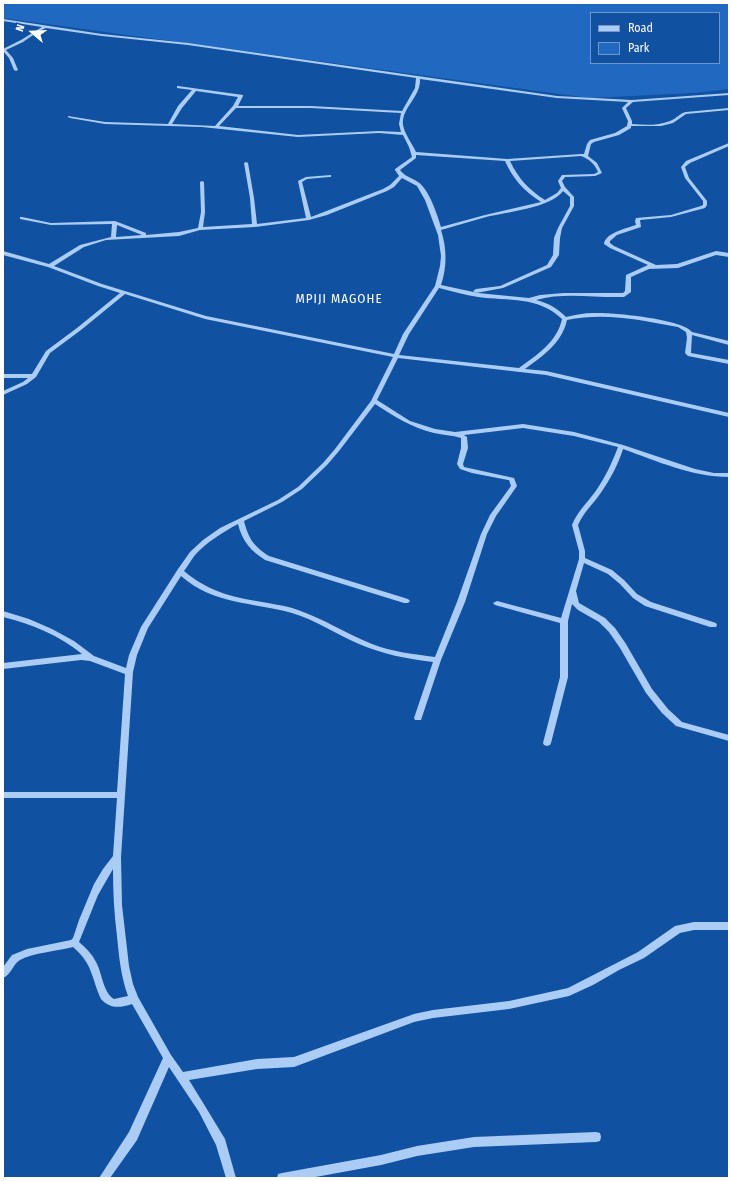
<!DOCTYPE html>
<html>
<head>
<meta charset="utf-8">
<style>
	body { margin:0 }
	#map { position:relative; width:732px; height:1181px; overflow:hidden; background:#1151a2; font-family:"Fira Sans Condensed",sans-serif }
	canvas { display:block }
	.frame { position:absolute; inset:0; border:4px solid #fff; pointer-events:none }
	.legend { position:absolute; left:590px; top:12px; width:130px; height:52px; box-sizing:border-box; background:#1151a2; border:1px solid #7097c7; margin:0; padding:5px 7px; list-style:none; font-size:12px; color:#fff }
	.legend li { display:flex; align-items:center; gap:8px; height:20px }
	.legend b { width:20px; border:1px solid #7097c7 }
	.north { position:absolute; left:12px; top:12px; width:40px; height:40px; -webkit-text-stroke:3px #1151a2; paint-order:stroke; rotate:289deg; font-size:11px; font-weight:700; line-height:16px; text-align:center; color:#fff }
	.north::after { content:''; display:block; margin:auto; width:14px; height:18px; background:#fff; clip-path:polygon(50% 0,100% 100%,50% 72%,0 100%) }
</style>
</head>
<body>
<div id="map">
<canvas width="732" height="1181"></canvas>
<div class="frame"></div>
<ul class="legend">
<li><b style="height:5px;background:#abcdf5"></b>Road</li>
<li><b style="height:11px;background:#2169c0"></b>Park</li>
</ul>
<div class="north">N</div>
</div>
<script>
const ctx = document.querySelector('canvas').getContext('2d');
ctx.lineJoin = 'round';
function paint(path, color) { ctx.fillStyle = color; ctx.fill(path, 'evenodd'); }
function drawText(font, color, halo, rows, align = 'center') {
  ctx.font = font + ' "Fira Sans Condensed",sans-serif'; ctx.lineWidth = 3.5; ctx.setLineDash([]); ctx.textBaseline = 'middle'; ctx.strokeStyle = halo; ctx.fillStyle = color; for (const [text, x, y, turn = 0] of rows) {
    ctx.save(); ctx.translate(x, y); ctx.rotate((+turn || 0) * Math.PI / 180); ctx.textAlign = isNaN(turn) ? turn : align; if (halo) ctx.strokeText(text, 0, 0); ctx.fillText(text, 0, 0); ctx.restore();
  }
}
paint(new Path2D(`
	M3,3H729V89L694,93L589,98L3,18ZM591,13H719V63H591Z`), '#2169c0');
paint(new Path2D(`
	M3,19L102,34L188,43L557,96L632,100L729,93V95L633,102L626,108L632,121V124C644,125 658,126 670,121C676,119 680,113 686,112L729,108V110L686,114L673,123L661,126H631V128L619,135L594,142L591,144L588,156L597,163L602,173L595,176L565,177L562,181L565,187L574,197V206L562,228L560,238L559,255L551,267L503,288L476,293L473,291L476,289L500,286L547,265L553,255L554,238L558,228L570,206V197L563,191C551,208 506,212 486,217C471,221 456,226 441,230C447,249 447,267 441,285L478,293L529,298L540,295L564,293H623L625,291L626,275L648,265L610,248L604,244C605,233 627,228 636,225L635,221L636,218L671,215L701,206L703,205V201L685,178L681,167L686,161L729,143V146L690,163L685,167L689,178L707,201V205L705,208L671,217L640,220L641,227L617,235L610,241V243L614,246L656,265L677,264L716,251L729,253V257L716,255L678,268L649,269L631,277V292L624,297C595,298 564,292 536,300C548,303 557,308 566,317C575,315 584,313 594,313C611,312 683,319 692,332L729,341V345L692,335L691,353L729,360V364L688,356L685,353L687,338L686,332L678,327C641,320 605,312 567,320C562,343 543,356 525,369L546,371L729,413V417L546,375L398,358L377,400L410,421L435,429L455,432L523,424L574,432L623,445L695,469L714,473H729V477C692,477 657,461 623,449C618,465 610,480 600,494C593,504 583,513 578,525L585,551V558L612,570L624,580L637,594L651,602L716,623L717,625L716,627H710L645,606L633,598L620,584L608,574L584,563L576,591L579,603L605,618L615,628L626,644L652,689L668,709L682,722L729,735V741L676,726L662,713L646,693L620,648L609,632L599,622L578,610L572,604L568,621V677L551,743L550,745L547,746L544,745L543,743L560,677V623L495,605L493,603L497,601L561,618L579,559V551L572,525C577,512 587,503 595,492C605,478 612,463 618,447L574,436L523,428L464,435L467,437L468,448L463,464L464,467L514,478L517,486L496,516L487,534L465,602L441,660L421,720H415L414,718L433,662C407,659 382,654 359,644C337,635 316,620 292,613C253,602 214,605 181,576L148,628L137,655L133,672L121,857L122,905L129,966L133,984L138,997L171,1055L183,1072L257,1059L294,1057L414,1014L433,1010L509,1001L568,988L638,952L675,926L694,922H729V930H694L680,933L644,958L619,970L593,985L569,996L509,1009L433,1018L414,1022L294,1067L257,1069L189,1080L205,1106L225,1139L236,1178H226L216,1145L199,1112L169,1067L137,1140L110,1178H99L129,1132L163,1058L132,1004C120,1008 110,1009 101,999C91,977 93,964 73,947C57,951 33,953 20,960C13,964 11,975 3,978V967L12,955L27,949L71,940L73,938L79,920L94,884L103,869L113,856L117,798H3V792H117L125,674L90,661L81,660L3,669V663L82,654C59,635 31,624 3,617V611L29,619L52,629L74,641L94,656L126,668L129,655L141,627L178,569L190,552L203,540L220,528L278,500L298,487L323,463L335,449L371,401L393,357L205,319L125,294L81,330L50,353L36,377L27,384L3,395V391L23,382L28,378H3V374H32L46,351L77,328L120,293L98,286L48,267L3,255V251L49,264L80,245L111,237L112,224L51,225L20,219V217H22L51,223L115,221L146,233V235L179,232L198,228L201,212L200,182L202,181L204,182L205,212L203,227L252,224L250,198L244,163L246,162L248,163L254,198L257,224L306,218L298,181L306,177L331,175V177H329L307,179L302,182L311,217L383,189L390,185L399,176L395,170V169L412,157L409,147L403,135L379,133L298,137L202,127L105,124L70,118L68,117V116L105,122L168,124L178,106L192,90L177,88V86H178L243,95V96L238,106H311L402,111L415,88L416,78L188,45L102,36L46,28L39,31L23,42L6,50L13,58L18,70L16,71L14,70L9,58L3,51V49L21,40L42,27L3,21ZM420,79L557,98L628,102L622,108L628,121L627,126L615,133L590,140L587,144L584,154H581L507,159L416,152C412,143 405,135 403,125C401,108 421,97 420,79ZM196,91L238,97L233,106L215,126L172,124L182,108ZM236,108H311L401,113L399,124L401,132L379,131L298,135L219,126ZM416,155L505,161C513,179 524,191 541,202L485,215L441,227C437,214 429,189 418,182C412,178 404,176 400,170L416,158ZM581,156C589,159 595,164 598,172L594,174L562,175L558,181L561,188L557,193L545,200C529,190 518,178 510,161ZM402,178L417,186L425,200L438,235L441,256L440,266L435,286L403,334L394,354L206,316L102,284L54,266L84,247L106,240L179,236L200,230L255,227L309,220L327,215L387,191L394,187ZM117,225L142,235L116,237ZM439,288C452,291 465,295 478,297C509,301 538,296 562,319C557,342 537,355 519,368L399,355L409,334ZM375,404C394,416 412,428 434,433C443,435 452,435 461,438V448L457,464L460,469L472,473L508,480H509L511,486L490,515L481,534L457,602L435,657C414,654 392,652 372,644C347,634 324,619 298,610C288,606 278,605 268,603C236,598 210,593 184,571C188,566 191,560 195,555C207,542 223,532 238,524C242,541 251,551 265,560L404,603H408L410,601L408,599L269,556C254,546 249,540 244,521L282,502L302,489L327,465L339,451ZM113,869C113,891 114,914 117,936C119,957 121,977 128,996L114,999C103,993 102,972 96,962C92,954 86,948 79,942L98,895Z
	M596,1132L600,1133L601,1137L600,1141L596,1142L474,1147L417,1156L381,1165L310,1178H277L278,1174L282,1173L381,1155L417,1146L474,1137Z`), '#abcdf5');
ctx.letterSpacing = '1px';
drawText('13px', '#fff', '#1151a2', [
	["MPIJI MAGOHE",339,299]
]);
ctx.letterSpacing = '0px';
</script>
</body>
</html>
